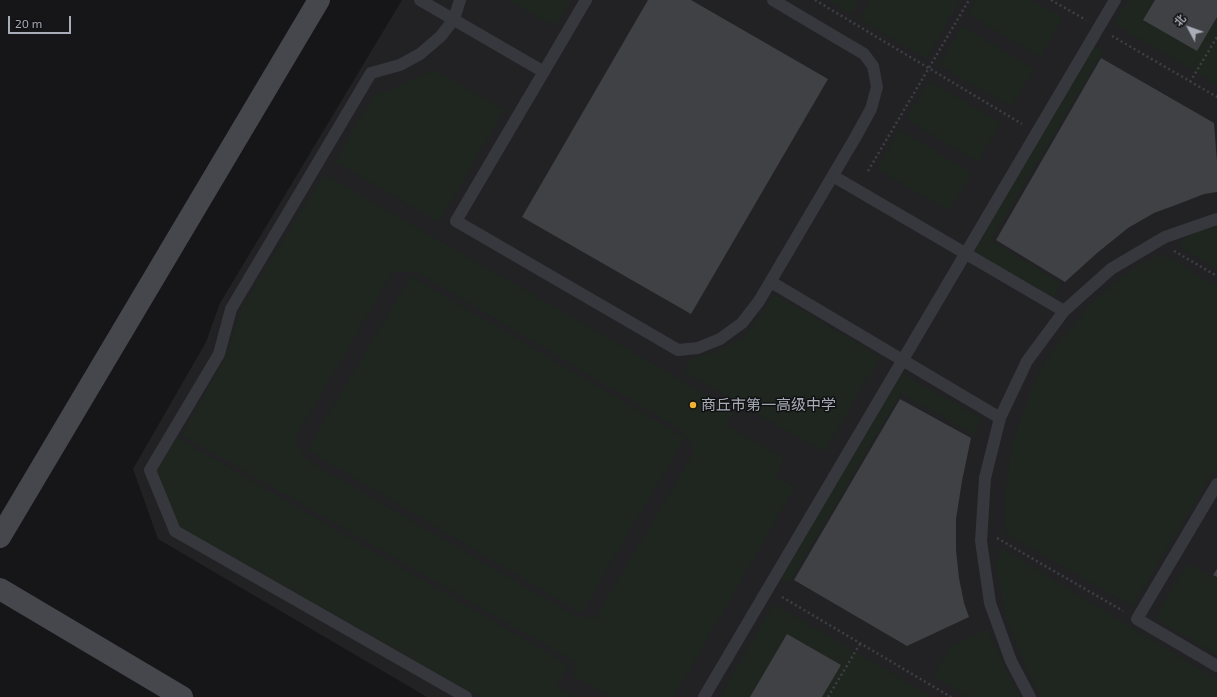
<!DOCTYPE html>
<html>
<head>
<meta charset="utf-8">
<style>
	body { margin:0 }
	#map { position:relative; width:1217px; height:697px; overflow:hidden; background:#161618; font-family:"Exo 2","Noto Sans SC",sans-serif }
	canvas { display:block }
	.north { position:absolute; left:1169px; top:8px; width:40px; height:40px; -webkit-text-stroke:3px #111113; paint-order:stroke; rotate:311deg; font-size:11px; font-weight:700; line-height:16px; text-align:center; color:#a8adb8 }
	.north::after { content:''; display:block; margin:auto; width:14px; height:18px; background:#a8adb8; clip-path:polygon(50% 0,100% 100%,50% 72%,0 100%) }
	.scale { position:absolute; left:8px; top:16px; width:63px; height:18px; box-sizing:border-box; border:2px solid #a8adb8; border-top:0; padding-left:5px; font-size:12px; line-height:14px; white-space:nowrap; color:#a8adb8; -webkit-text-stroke:3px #111113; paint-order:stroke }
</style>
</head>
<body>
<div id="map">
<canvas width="1217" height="697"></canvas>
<div class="north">北</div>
<div class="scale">20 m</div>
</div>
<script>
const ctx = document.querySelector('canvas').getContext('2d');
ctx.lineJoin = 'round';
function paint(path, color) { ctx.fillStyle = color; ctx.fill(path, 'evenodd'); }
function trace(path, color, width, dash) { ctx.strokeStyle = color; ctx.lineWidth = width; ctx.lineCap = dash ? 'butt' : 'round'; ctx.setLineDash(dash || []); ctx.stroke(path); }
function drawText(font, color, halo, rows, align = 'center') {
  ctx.font = font + ' "Exo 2","Noto Sans SC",sans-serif'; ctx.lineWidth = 3; ctx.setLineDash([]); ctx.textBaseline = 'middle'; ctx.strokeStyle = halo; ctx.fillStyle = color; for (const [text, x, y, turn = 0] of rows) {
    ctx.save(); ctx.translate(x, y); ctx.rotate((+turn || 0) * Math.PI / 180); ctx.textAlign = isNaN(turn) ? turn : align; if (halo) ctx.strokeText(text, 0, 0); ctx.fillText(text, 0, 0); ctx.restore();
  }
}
paint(new Path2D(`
	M402,0H1217V697H427L158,539L133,469L206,342L220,303Z`), '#222225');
paint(new Path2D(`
	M507,0H570L555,27Z
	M827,0H859L851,14Z
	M871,0H960L926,59L860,19Z
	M976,0H1032L1063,18L1040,57L968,14Z
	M1128,0H1217V85L1114,24Z
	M962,26L1034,69L1011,107L939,65Z
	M1093,44L1104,51L991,240L1062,284L1053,299L972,250Z
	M434,70L504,109L439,222L335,162L373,97Z
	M929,81L1001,123L978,162L906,119Z
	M900,130L972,173L949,211L877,169Z
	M324,174L735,411L727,426L784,458L775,476L795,487L674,697H610L574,676L575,662L182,435L224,360L242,308ZM393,272H417L678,428L695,450L595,619L574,615L307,460L294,440Z
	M1217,226V270L1177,245L1191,233Z
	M1163,254L1217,287V466L1132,606L1006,534V487L1012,444L1040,368L1061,340L1092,303L1129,271Z
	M411,276L685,438L581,613L307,450Z
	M775,294L880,357L824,452L684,372L693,357L719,351L743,339Z
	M900,372L982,419L974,434L901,394L789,584L779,578Z
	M176,437L569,665L556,686L575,697H479L179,526L156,470Z
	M1000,547L1217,680V697H1040L1026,668L1006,617L996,565Z
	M1188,563L1217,580V655L1155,618Z
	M774,604L932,697H720Z
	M987,629L1019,697H968L933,676L951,646Z`), '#1e261f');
paint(new Path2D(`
	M648,0H691L828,79L691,314L522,217Z
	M1155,0H1217V17L1197,51L1143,20Z
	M1101,58L1214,123L1217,162V192L1204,194L1181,203L1154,213L1128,228L1097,253L1065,282L996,240Z
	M900,399L971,438L962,481L956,519V550L959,578L964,603L969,617L907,646L794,580Z
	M1217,569V577L1213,575Z
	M787,634L841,665L822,697H750Z`), '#404145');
trace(new Path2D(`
	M815,0L1022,124
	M1051,0L1086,20
	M1112,36L1217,97
	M1190,82L1217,37
	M868,171L969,0
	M1174,251L1217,276
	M997,538L1123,611
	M782,597L951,697
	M828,697L860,644`), '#3d3f44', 2.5, [2, 3]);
trace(new Path2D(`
	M420,0L544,72
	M460,0L454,19L441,36L420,54L400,65L371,73L231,309L219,354L150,470L175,531L466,697
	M586,0L456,221L678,350L698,348L720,339L742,323L759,301L855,138L871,109L877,87L873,66L864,54L773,0
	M833,176L1064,311
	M771,282L1000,418
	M1217,484L1137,619L1217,666
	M704,697L1115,0
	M1030,697L1011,661L990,603L981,541L985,478L1000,418L1027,361L1064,311L1111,269L1165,237L1217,219`), '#37383d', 12);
trace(new Path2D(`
	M0,537L319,0
	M0,589L182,697`), '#45474d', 22);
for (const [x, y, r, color] of [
	[693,405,4,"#f2b134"]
]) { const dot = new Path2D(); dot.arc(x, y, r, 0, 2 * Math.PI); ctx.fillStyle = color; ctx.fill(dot); trace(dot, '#111113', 1.5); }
drawText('15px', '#a8adb8', '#111113', [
	["商丘市第一高级中学",701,405]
], 'left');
</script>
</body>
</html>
